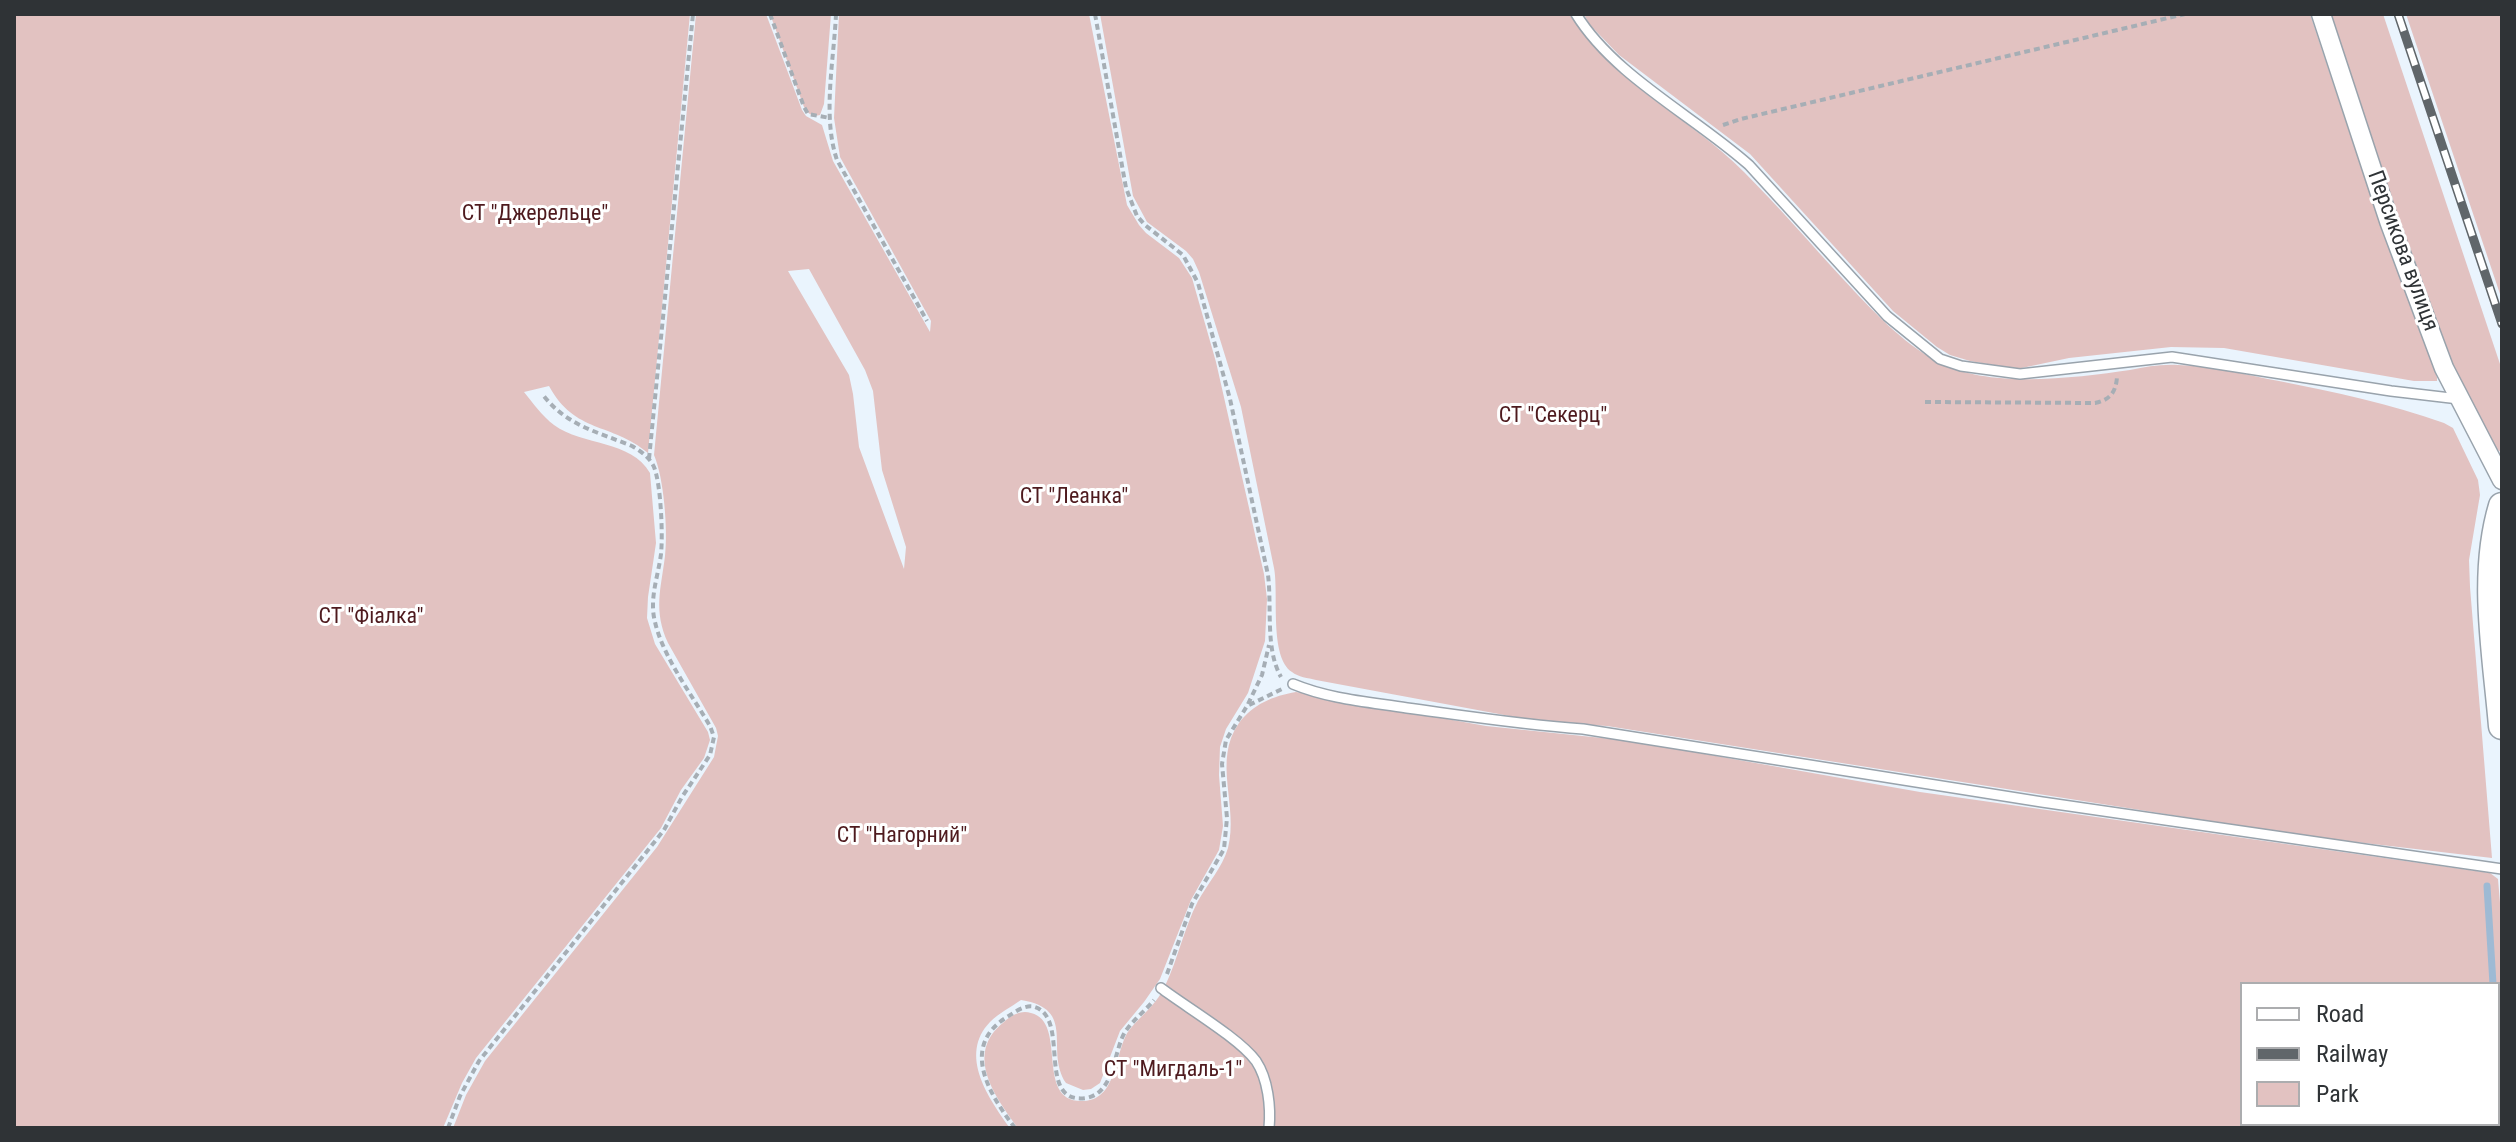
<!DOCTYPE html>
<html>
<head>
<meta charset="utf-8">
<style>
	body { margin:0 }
	#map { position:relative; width:2516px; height:1142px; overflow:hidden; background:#eaf4fd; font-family:"Roboto Condensed",sans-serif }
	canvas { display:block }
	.frame { position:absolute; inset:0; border:16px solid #2f3336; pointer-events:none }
	.legend { position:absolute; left:2240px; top:982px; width:260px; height:144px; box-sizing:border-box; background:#fff; border:2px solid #acadaf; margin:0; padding:10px 14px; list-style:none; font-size:24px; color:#2f3336 }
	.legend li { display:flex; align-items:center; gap:16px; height:40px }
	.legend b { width:40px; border:2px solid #acadaf }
</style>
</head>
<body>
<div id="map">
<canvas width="2516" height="1142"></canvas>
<div class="frame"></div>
<ul class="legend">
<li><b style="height:10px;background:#fff"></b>Road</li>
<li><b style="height:10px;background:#60666a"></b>Railway</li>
<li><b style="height:22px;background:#e2c2c1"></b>Park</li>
</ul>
</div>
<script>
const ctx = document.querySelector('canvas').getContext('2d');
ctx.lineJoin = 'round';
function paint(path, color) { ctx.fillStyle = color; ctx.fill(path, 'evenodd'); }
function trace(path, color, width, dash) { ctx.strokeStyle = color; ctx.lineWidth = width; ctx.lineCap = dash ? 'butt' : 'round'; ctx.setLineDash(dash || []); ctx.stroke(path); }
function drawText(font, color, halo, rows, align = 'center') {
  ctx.font = font + ' "Roboto Condensed",sans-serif'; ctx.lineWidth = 6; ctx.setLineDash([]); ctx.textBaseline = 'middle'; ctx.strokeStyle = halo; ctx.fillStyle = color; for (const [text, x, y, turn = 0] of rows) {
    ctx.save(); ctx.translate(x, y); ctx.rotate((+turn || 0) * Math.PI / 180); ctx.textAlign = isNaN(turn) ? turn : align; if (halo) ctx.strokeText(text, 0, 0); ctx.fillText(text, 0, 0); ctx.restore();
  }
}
paint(new Path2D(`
	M14,14H690L648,453C611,422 575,434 549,386L524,392C533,403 542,416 554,425C583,446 631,440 650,473L656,543L648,597L647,618L655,644L708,732L710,740L704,758L681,790L661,828L476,1058L462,1083L443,1128H14Z
	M696,14H766L802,110L806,116L822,125L833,161L930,332L931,321L840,157L834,118L839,14H1089L1127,205L1139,225L1146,233L1179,258L1192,278L1216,362L1264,574L1267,599L1265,641L1248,693L1226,729L1220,747L1219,775L1223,826L1219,850L1191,900L1160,979L1144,1002L1120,1031L1100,1083L1091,1089L1083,1090L1066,1083C1044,1050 1078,1009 1021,1000C1011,1007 999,1013 990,1022C958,1055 989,1099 1010,1128H453L466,1095L485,1061L657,847L714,757L718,736L716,728L668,643C653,610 661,589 665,556C668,530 664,478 654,455ZM809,269L865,370L873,391L882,470L906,547L904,569L859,447L853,394L849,375L788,271Z
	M770,14H831L824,104L820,115C811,117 809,114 804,107Z
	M1100,14H1570C1611,83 1689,116 1744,172C1778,206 1810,243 1843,279C1872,310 1901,342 1938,362C1988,389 2075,378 2130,370C2146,367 2161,364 2178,365C2212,366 2246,375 2279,381C2334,392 2391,404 2444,423L2453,428L2478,480L2480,495L2469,560L2470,587L2492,858L2305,836L1607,726L1542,722L1316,680C1308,678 1298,677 1292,672C1269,657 1279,594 1274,568L1241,407L1199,272L1193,259L1186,251L1147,222L1133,196Z
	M1584,14H2310L2363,173L2437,377V381H2414L2224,348L2171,347L2069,358L2017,369L1970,361L1950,355L1937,347L1893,311L1750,154L1619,55L1589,24Z
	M2329,14H2383L2502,370V453L2495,448L2457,378L2382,178Z
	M2406,14H2502V300Z
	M1296,692L1486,726L1631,741L1920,792L2490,873L2498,879L2502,927V1128H1273L1259,1058L1236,1036L1165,986C1178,959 1184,928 1198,901C1208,883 1222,868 1228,848C1239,806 1212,761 1239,723C1253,704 1273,696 1296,692ZM2242,984H2498V1124H2242Z
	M1162,992C1195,1016 1256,1049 1265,1090C1267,1102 1266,1116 1267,1128H1018C996,1098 963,1054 1004,1022C1012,1015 1021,1010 1031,1013C1069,1022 1033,1104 1084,1101C1119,1099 1114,1049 1130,1029C1141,1016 1153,1007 1162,992Z`), '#e2c2c1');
trace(new Path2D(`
	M2487,886L2493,984
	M2498,1081L2501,1128`), '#9ebad4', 7);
const lane = new Path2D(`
	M1576,14C1614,76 1694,116 1749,165L1887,316L1940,359L1961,366L2020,374L2172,357L2391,391L2459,399
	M1293,684C1329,699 1369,702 1407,708C1466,716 1524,725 1583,729L2042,802L2502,869
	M1161,988C1186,1007 1239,1038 1256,1061C1268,1079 1271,1107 1269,1128`);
const street = new Path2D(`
	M2321,14L2389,221L2444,368L2502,480`);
const secondary = new Path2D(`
	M2502,506C2481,576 2496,654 2502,726`);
trace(lane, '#99a3ac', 12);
trace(street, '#99a3ac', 21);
trace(secondary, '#99a3ac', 29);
trace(new Path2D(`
	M770,14L804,107L808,114L830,118
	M836,14C834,60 822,116 837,160L927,321
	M1095,14L1126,188L1137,216L1145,225L1183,255L1198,283L1230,399L1268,575C1272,607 1265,649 1281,677
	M1723,125L1741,119L2185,14
	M1925,402L2095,403C2110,400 2116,392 2117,377
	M649,459L693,14
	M1248,704L1262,675L1269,645
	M1167,974L1192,904L1224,849L1227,818L1222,764L1226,740L1247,706L1282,689
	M448,1128L460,1096L479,1061L664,830L682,797L710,755L714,737L710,726C692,695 663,657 655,622C649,599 658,577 661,554C663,536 661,484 654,467C650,458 641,451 632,446C598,432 567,426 543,395
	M1015,1128C990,1095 959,1047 1007,1017C1015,1012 1025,1004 1035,1007C1071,1019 1035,1105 1086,1098C1115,1093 1113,1052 1125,1032C1133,1020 1145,1011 1154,1000`), '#a6aeb5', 4, [6, 4]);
trace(lane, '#fff', 9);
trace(street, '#fff', 18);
trace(secondary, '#fff', 26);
const rail = new Path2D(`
	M2398,14L2502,324`);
trace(rail, '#60666a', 9);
trace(rail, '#fff', 6, [18]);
drawText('22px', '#4e1a1e', '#fff', [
	["СТ \"Джерельце\"",535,214],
	["СТ \"Секерц\"",1553,416],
	["СТ \"Леанка\"",1074,497],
	["СТ \"Фіалка\"",371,617],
	["СТ \"Нагорний\"",902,836],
	["СТ \"Мигдаль-1\"",1173,1070]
]);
drawText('22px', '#2f3336', '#fff', [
	["Персикова вулиця",2402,251,70]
]);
</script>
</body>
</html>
